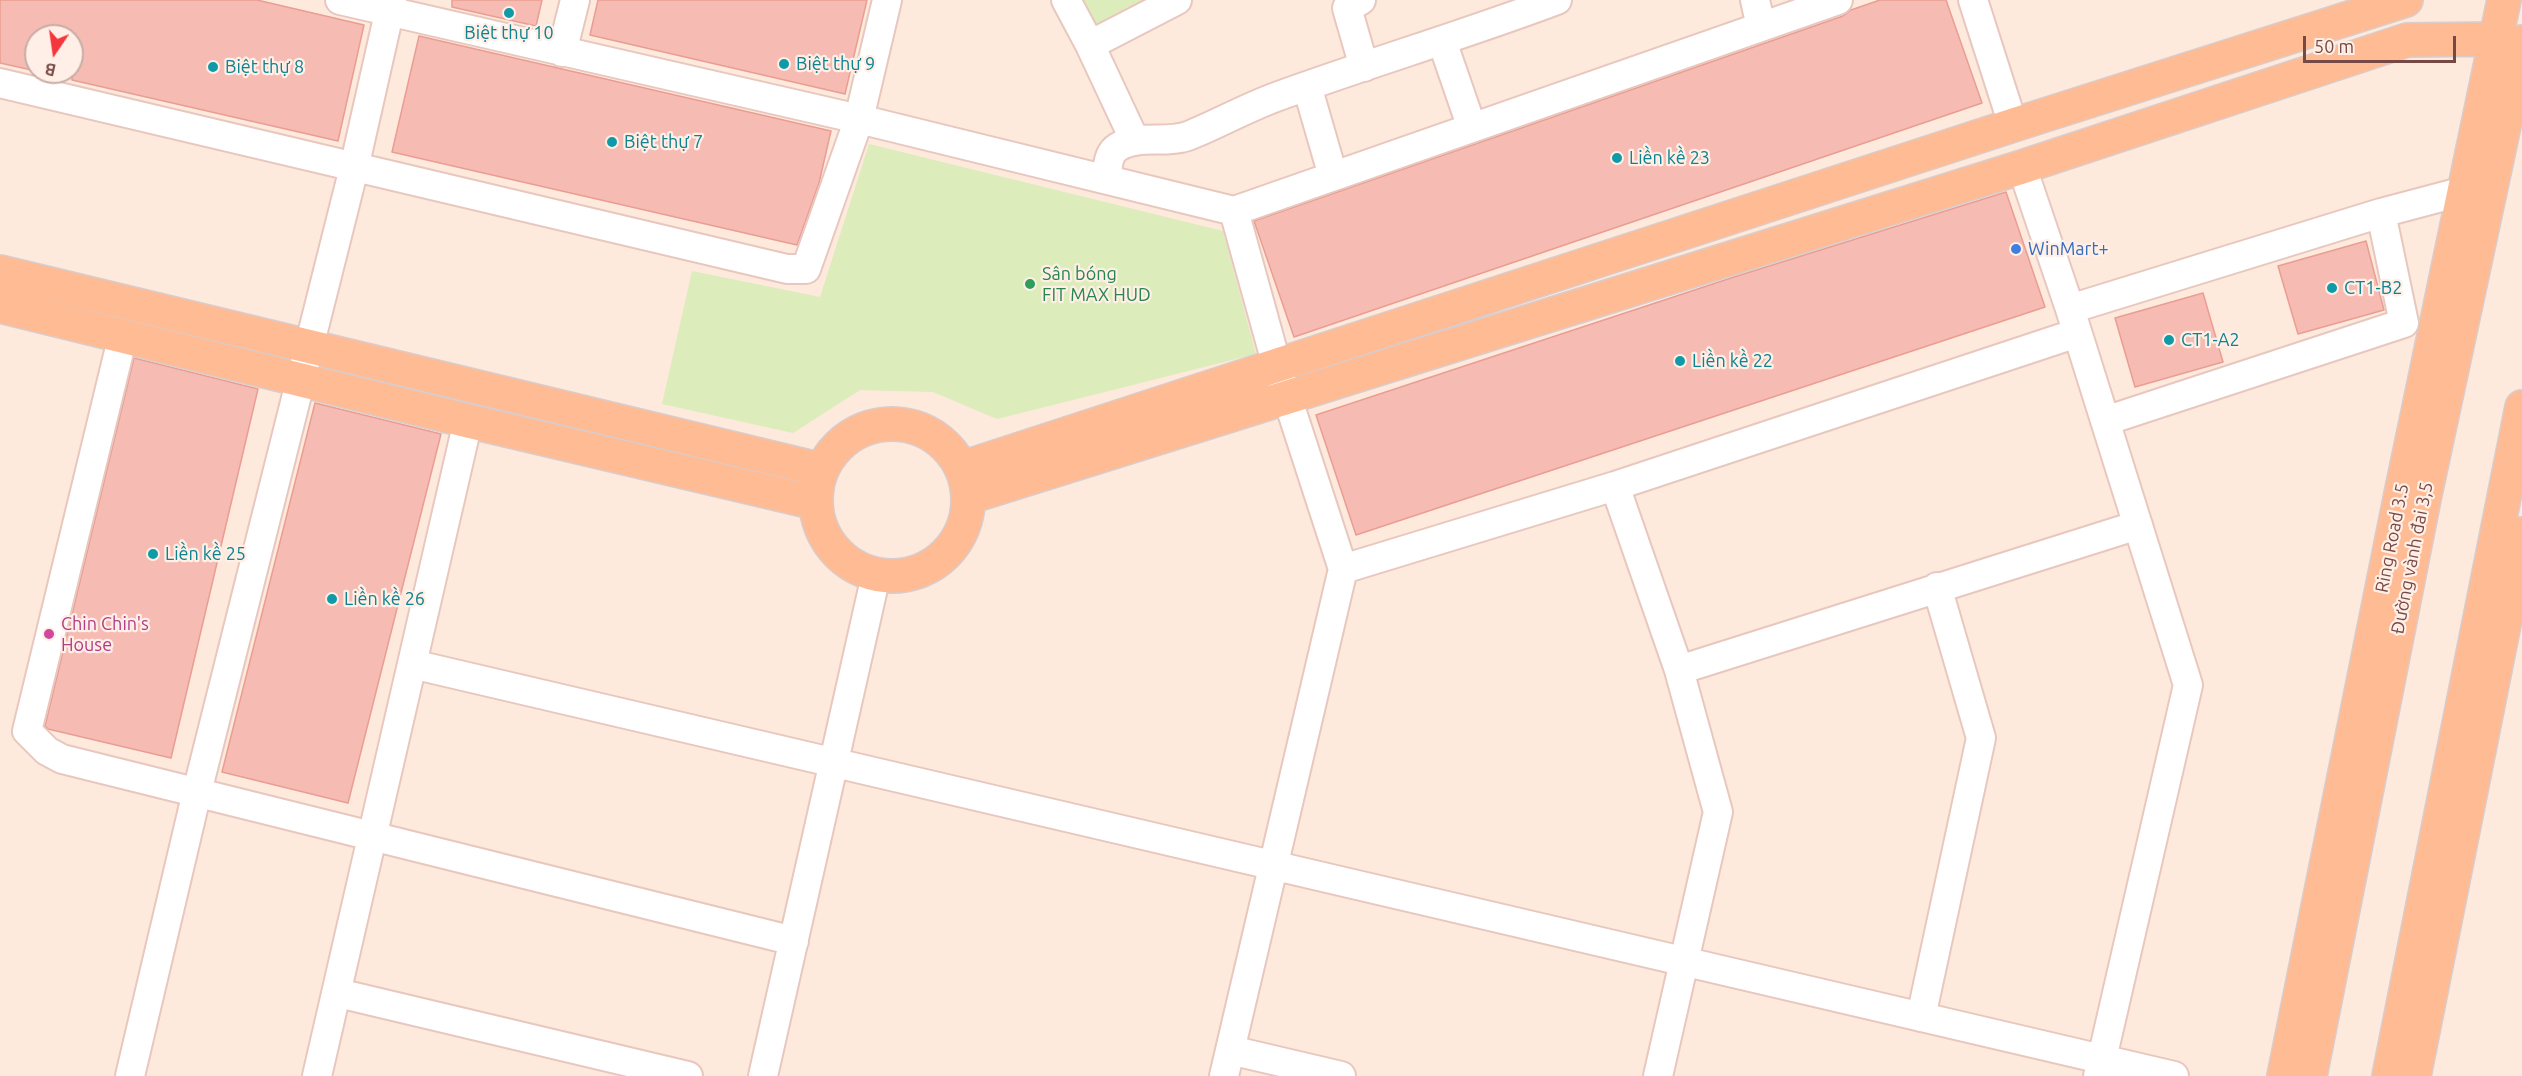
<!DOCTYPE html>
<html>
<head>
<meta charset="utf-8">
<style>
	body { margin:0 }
	#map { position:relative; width:2522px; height:1076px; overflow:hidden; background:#fee9dd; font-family:Ubuntu,sans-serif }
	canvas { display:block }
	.north { position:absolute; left:24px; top:24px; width:60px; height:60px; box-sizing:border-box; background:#ffefe6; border:2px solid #c8ada5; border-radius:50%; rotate:193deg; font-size:16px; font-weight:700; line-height:24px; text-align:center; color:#764944 }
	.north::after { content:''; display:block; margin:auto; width:21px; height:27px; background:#f4373d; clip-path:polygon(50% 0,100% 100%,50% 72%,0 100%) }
	.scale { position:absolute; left:2303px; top:36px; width:153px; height:27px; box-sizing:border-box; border:3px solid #764944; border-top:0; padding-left:8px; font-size:18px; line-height:21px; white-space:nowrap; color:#764944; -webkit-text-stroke:4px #ffefe6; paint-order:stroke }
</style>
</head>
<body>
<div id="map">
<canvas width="2522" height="1076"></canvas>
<div class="north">B</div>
<div class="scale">50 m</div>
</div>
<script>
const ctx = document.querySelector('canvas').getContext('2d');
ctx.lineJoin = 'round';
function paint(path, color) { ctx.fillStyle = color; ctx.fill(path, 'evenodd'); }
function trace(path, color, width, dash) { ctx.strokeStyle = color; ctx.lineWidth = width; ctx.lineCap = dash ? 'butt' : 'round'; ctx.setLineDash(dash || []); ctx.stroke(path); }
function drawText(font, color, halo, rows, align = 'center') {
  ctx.font = font + ' Ubuntu,sans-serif'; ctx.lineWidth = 4.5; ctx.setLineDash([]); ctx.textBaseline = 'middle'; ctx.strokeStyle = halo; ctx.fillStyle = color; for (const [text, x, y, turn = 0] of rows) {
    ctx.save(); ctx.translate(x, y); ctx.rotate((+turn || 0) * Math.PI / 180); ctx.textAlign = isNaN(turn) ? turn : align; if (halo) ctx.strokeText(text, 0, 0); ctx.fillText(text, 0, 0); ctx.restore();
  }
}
paint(new Path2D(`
	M1077,0H1177L1090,45Z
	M869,144L1223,231L1256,354L997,419L933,392L860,390L793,433L662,404L692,271L820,297Z`), '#dcecbb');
const building = new Path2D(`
	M0,0H257L364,25L338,141L72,80V36H36V71L0,63Z
	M452,0H542L536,26L452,7Z
	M598,0H867L845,94L590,35Z
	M1880,0H1946L1982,103L1294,337L1254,221L1843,16L1851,10Z
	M419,36L831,131L819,183L797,245L392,152Z
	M2006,192L2045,307L1356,535L1316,415L1734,277Z
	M2366,241L2384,310L2298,334L2278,266Z
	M2203,293L2223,362L2135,387L2115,318Z
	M134,358L258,389L171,758L48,729L45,726Z
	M315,403L441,434L348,803L222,772Z`);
paint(building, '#f6bcb3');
trace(building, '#ea9d92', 1.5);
const minor = new Path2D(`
	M340,0L859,119L1234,211L1838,0
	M1066,0L1090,45L1135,141
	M1361,0L1347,8L1364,67
	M1755,0L1761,27
	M1973,0L2013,125
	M1442,41L1472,128
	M1090,45L1177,0
	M562,52L575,0
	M0,83L787,269H806L859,119L887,0
	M1307,86L1333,176
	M2022,167L2070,309L2188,685L2098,1076
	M1108,180C1107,169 1107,154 1118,147C1138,134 1166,144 1188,136C1218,124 1246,108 1276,97C1369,63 1464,35 1557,0
	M2070,309L2381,213L2464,191
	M123,335L27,731L47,751L62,759L794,941
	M2105,421L2404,323L2381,213
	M1615,486L1679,670L1718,812L1658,1076
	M1343,569L1615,486L2077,333
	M412,664L2174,1076
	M1679,670L2138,525
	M338,993L688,1076
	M1921,1017L1981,738L1937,587
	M1230,1050L1341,1076
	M130,1076L197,792L354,168L392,0
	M317,1076L468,421
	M763,1076L876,575
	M1224,1076L1343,569L1277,366L1234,211`);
const major = new Path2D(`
	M0,272L822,470
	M0,306L468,421L816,503
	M816 500a76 76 0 1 1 152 0a76 76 0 1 1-152 0Z
	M962,468L2026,121L2406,0
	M969,497L2022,167L2407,40L2496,39
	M2284,1076L2401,494L2504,0
	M2310,1076L2424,499L2522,42
	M2389,1076L2522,407
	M2414,1076L2522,534`);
trace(minor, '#e8c7be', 32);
trace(major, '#d9cccb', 36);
trace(minor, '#fff', 28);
trace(major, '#ffbb94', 33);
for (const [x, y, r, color] of [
	[509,13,6,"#0f9aa8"],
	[784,64,6,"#0f9aa8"],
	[213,67,6,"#0f9aa8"],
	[612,142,6,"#0f9aa8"],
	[1617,158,6,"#0f9aa8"],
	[2016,249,6,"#3f7fe0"],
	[1030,284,6,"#2e9e5b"],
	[2332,288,6,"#0f9aa8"],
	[2169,340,6,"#0f9aa8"],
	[1680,361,6,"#0f9aa8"],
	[153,554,6,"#0f9aa8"],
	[332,599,6,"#0f9aa8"],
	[49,634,6,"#d1479c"]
]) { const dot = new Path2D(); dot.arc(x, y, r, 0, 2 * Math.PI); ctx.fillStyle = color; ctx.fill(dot); trace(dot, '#ffefe6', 2); }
drawText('18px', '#0d838f', '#ffefe6', [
	["Biệt thự 10",509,33,"center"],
	["Biệt thự 9",796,64],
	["Biệt thự 8",225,67],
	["Biệt thự 7",624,142],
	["Liền kề 23",1629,158],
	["CT1-B2",2344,288],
	["CT1-A2",2181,340],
	["Liền kề 22",1692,361],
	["Liền kề 25",165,554],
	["Liền kề 26",344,599]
], 'left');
drawText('18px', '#366cbe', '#ffefe6', [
	["WinMart+",2028,249]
], 'left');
drawText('18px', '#27864d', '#ffefe6', [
	["Sân bóng",1042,274],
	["FIT MAX HUD",1042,295]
], 'left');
drawText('18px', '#764944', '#ffefe6', [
	["Ring Road 3.5",2392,538,-79],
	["Đường vành đai 3,5",2412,558,-79]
]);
drawText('18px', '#b23c85', '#ffefe6', [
	["Chin Chin's",61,624],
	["House",61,645]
], 'left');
</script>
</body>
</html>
